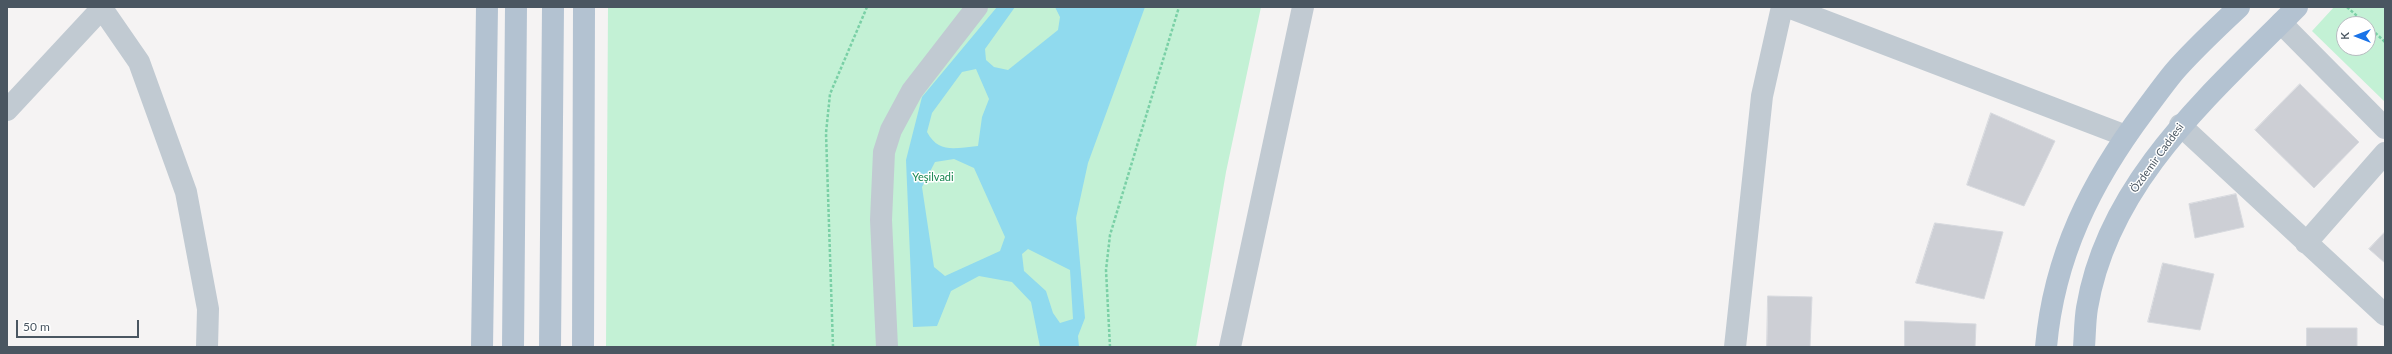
<!DOCTYPE html>
<html>
<head>
<meta charset="utf-8">
<style>
	body { margin:0 }
	#map { position:relative; width:2392px; height:354px; overflow:hidden; background:#f5f3f3; font-family:Lato,sans-serif }
	canvas { display:block }
	.frame { position:absolute; inset:0; border:8px solid #4a5661; pointer-events:none }
	.north { position:absolute; left:2336px; top:16px; width:40px; height:40px; box-sizing:border-box; background:#fff; border:1px solid #b7bbc0; border-radius:50%; rotate:270deg; font-size:11px; font-weight:700; line-height:16px; text-align:center; color:#4a5661 }
	.north::after { content:''; display:block; margin:auto; width:14px; height:18px; background:#1a73e8; clip-path:polygon(50% 0,100% 100%,50% 72%,0 100%) }
	.scale { position:absolute; left:16px; top:320px; width:123px; height:18px; box-sizing:border-box; border:2px solid #4a5661; border-top:0; padding-left:5px; font-size:12px; line-height:14px; white-space:nowrap; color:#4a5661; -webkit-text-stroke:3px #fff; paint-order:stroke }
</style>
</head>
<body>
<div id="map">
<canvas width="2392" height="354"></canvas>
<div class="frame"></div>
<div class="north">K</div>
<div class="scale">50 m</div>
</div>
<script>
const ctx = document.querySelector('canvas').getContext('2d');
ctx.lineJoin = 'round';
function paint(path, color) { ctx.fillStyle = color; ctx.fill(path, 'evenodd'); }
function trace(path, color, width, dash) { ctx.strokeStyle = color; ctx.lineWidth = width; ctx.lineCap = dash ? 'butt' : 'round'; ctx.setLineDash(dash || []); ctx.stroke(path); }
function drawText(font, color, halo, rows, align = 'center') {
  ctx.font = font + ' Lato,sans-serif'; ctx.lineWidth = 3; ctx.setLineDash([]); ctx.textBaseline = 'middle'; ctx.strokeStyle = halo; ctx.fillStyle = color; for (const [text, x, y, turn = 0] of rows) {
    ctx.save(); ctx.translate(x, y); ctx.rotate((+turn || 0) * Math.PI / 180); ctx.textAlign = isNaN(turn) ? turn : align; if (halo) ctx.strokeText(text, 0, 0); ctx.fillText(text, 0, 0); ctx.restore();
  }
}
paint(new Path2D(`
	M608,7H1261L1226,172L1196,347H606Z
	M2334,7H2385V102L2312,31ZM2344,24H2368V48H2344Z`), '#c3f1d5');
paint(new Path2D(`
	M997,7H1015L985,49L986,60L994,67L1008,70L1058,30L1060,17L1055,7H1145L1088,163L1076,218L1085,318L1078,336L1079,347H1040L1031,302L1012,282L979,276L951,291L937,326L913,327L906,160L922,97ZM976,69L989,99L982,117L978,146C955,148 939,154 927,132L932,113L962,72ZM954,159L974,168L1005,237L1000,251L945,276L934,267L922,187L935,162ZM1028,249L1070,270L1073,319L1060,323L1053,313L1046,291L1024,271L1022,254Z`), '#90daee');
const building = new Path2D(`
	M2300,84L2359,142L2314,188L2255,130Z
	M1991,113L2055,141L2024,206L1967,185Z
	M2236,194L2244,227L2195,238L2189,204Z
	M1935,223L2003,232L1984,299L1916,283Z
	M2385,232V263L2369,249Z
	M2163,263L2214,274L2200,330L2148,322Z
	M1768,296L1812,297L1810,347H1767Z
	M1905,321L1976,324L1975,347H1905Z
	M2307,328H2357V347H2307Z`);
paint(building, '#cdcfd5');
trace(building, '#d7d9de', 1);
trace(new Path2D(`
	M2347,7L2366,24
	M2368,26L2385,42
	M833,347L826,133L830,94L867,7
	M1110,347L1106,270L1110,235L1179,7`), '#7ad0a6', 2.5, [3, 2]);
trace(new Path2D(`
	M101,7L139,62L186,192L208,309L207,347
	M1788,7L2126,136
	M2281,23L2385,128
	M7,110L102,8
	M2180,125L2385,315
	M2306,243L2385,153
	M887,347L881,220L884,152L891,130L912,91L977,7
	M1230,347L1303,7
	M1735,347L1762,96L1782,7`), '#c1cad2', 22);
trace(new Path2D(`
	M482,347L487,7
	M513,347L516,7
	M550,347L553,7
	M583,347L584,7
	M2046,347C2054,256 2091,182 2145,110C2155,97 2164,84 2174,72C2194,49 2217,28 2239,7
	M2084,347C2085,334 2085,320 2087,308C2108,181 2211,94 2297,7`), '#b3c2d1', 22);
drawText('11px', '#4a5661', '#fff', [
	["Özdemir Caddesi",2157,158,-54]
]);
drawText('11px', '#17864f', '#fff', [
	["Yeşilvadi",933,177]
]);
</script>
</body>
</html>
